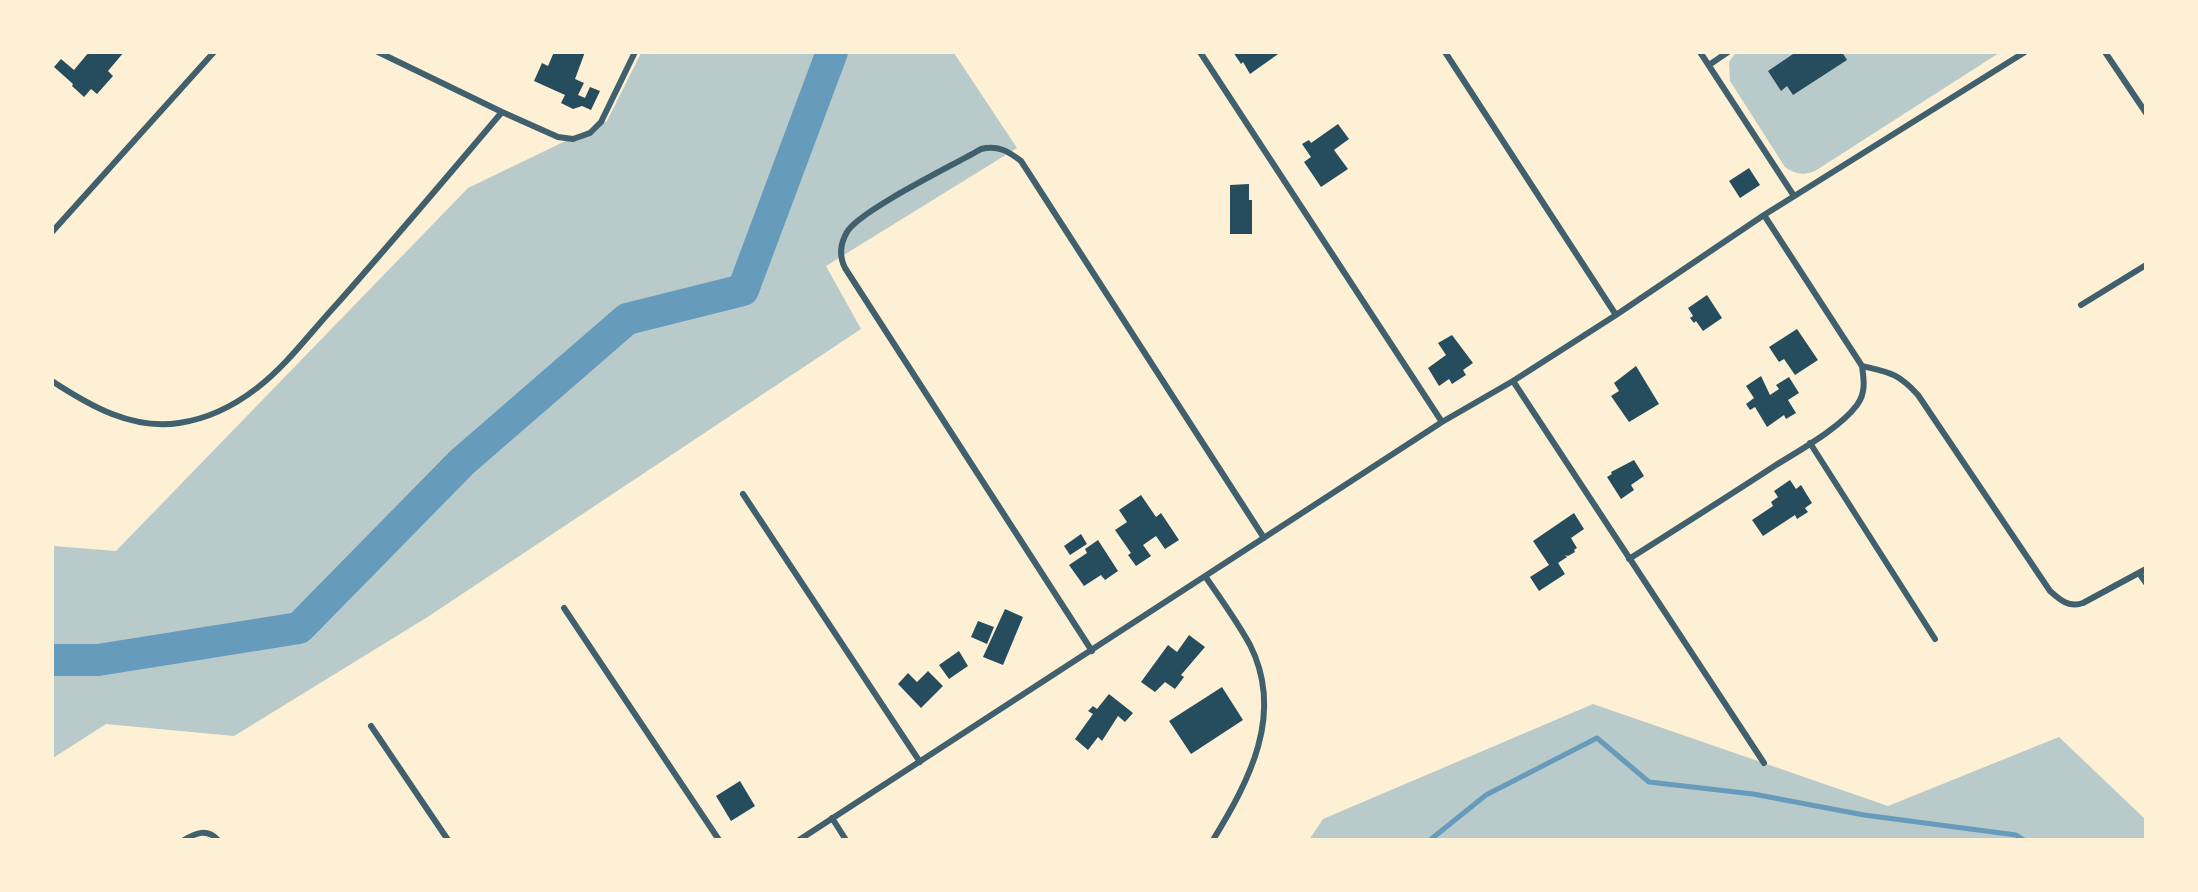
<!DOCTYPE html>
<html>
<head>
<meta charset="utf-8">
<style>
	body { margin:0 }
	#map { position:relative; width:2198px; height:892px; overflow:hidden; background:#fdf0d5; font-family:Jost,sans-serif }
	canvas { display:block }
	.frame { position:absolute; inset:0; border:54px solid #fdf0d5; pointer-events:none }
</style>
</head>
<body>
<div id="map">
<canvas width="2198" height="892"></canvas>
<div class="frame"></div>
</div>
<script>
const ctx = document.querySelector('canvas').getContext('2d');
ctx.lineJoin = 'round';
function paint(path, color) { ctx.fillStyle = color; ctx.fill(path, 'evenodd'); }
function trace(path, color, width, dash) { ctx.strokeStyle = color; ctx.lineWidth = width; ctx.lineCap = dash ? 'butt' : 'round'; ctx.setLineDash(dash || []); ctx.stroke(path); }
paint(new Path2D(`
	M1736,52L1999,53L1815,171C1803,176 1795,174 1785,167L1730,81L1729,62Z
	M641,53H954L1017,148L826,266L861,329L426,618L234,736L106,724L53,758V546L116,551L468,188L607,121Z
	M1593,704L1888,806L2059,737L2146,820L2145,840H1309L1323,819Z`), '#b9caca');
trace(new Path2D(`
	M1430,840L1486,795L1597,738L1649,782L1753,794L1864,815L2016,835L2024,840`), '#669bbc', 5);
trace(new Path2D(`
	M52,660H98L299,628L462,462L627,319L743,290L832,52`), '#669bbc', 32);
paint(new Path2D(`
	M89,52H124L108,71L113,76L97,94L91,89L84,97L72,86L73,84L54,67L61,59L74,70Z
	M554,52H585L575,79L584,83L578,95L585,98L590,87L600,91L591,110L582,106L573,109L561,103L565,95L534,81L542,63L548,66Z
	M1233,52H1281L1250,74L1243,62L1241,64Z
	M1796,52H1842L1847,60L1793,95L1787,86L1781,91L1768,71Z
	M1338,124L1349,139L1334,150L1348,169L1321,187L1304,162L1311,157L1302,144L1309,140L1311,143Z
	M1749,168L1760,185L1740,198L1729,181Z
	M1249,184V200H1252V234H1230V185Z
	M1707,295L1722,318L1703,331L1696,321L1694,323L1690,318L1693,316L1688,308Z
	M1797,329L1818,360L1795,375L1784,359L1779,362L1769,347Z
	M1452,335L1473,363L1463,370L1466,375L1452,384L1449,379L1439,386L1428,368L1446,355L1438,343Z
	M1636,366L1659,404L1629,422L1611,396L1619,391L1614,383Z
	M1761,376L1770,395L1779,389L1776,385L1789,377L1799,393L1788,400L1796,413L1786,419L1784,415L1767,427L1755,407L1750,410L1746,404L1754,398L1746,386Z
	M1634,460L1644,476L1631,485L1634,490L1621,499L1607,477L1612,474L1611,472Z
	M1790,480L1796,489L1801,485L1812,503L1805,508L1808,512L1797,519L1795,515L1763,536L1752,520L1773,506L1771,502L1778,497L1774,491Z
	M1141,495L1156,517L1161,513L1179,540L1165,549L1156,536L1143,545L1151,556L1136,566L1128,555L1131,553L1115,530L1127,522L1119,510Z
	M1574,513L1584,529L1571,538L1577,548L1574,550L1575,552L1568,556L1565,555L1567,557L1558,563L1565,574L1539,591L1530,577L1549,565L1533,541Z
	M1081,534L1087,544L1070,555L1064,546Z
	M1098,540L1118,571L1105,580L1101,575L1084,586L1069,565L1087,553L1085,549Z
	M1005,609L1023,617L1003,665L983,657Z
	M978,621L994,627L987,644L971,637Z
	M1189,635L1205,647L1181,675L1184,677L1175,689L1165,682L1155,692L1141,682L1168,645L1177,652Z
	M959,651L968,666L949,679L939,665Z
	M928,671L943,686L921,708L898,684L908,673L917,682Z
	M1222,687L1243,720L1191,754L1169,721Z
	M1109,694L1133,713L1125,722L1118,716L1102,741L1098,737L1088,750L1075,739L1093,714L1088,711L1093,706L1097,709Z
	M740,781L755,806L731,821L716,796Z`), '#264d5e');
trace(new Path2D(`
	M378,52L502,112L558,137L573,139L590,133L601,122L635,52
	M1200,52L1442,422
	M1445,52L1616,315
	M1700,52L1794,196
	M2105,52L2146,113
	M1709,65L1728,52
	M52,232L214,52
	M2081,305L2146,265
	M1862,366C1891,373 1898,373 1918,395L2050,591C2060,600 2069,608 2083,603L2146,569
	M52,381C90,406 132,430 179,423C207,419 235,405 257,388C287,365 310,333 336,305C392,242 447,177 502,112
	M1513,381L1764,763
	M1810,443L1935,639
	M743,494L920,762
	M1629,559C1678,528 1727,497 1776,465C1800,450 1840,428 1857,405C1866,393 1864,380 1862,366L1764,215
	M2139,573L2146,583
	M1205,576C1220,598 1237,621 1250,645C1285,714 1249,781 1213,840
	M564,608L719,840
	M1092,651L845,268C839,256 840,244 847,232C860,210 954,165 981,149C998,145 1008,151 1021,161L1264,538
	M371,726L448,840
	M832,818L846,840
	M184,840C196,833 207,828 218,840
	M799,840L1442,422L1513,381L1616,315L1764,215L2025,52`), '#3f606c', 6);
</script>
</body>
</html>
